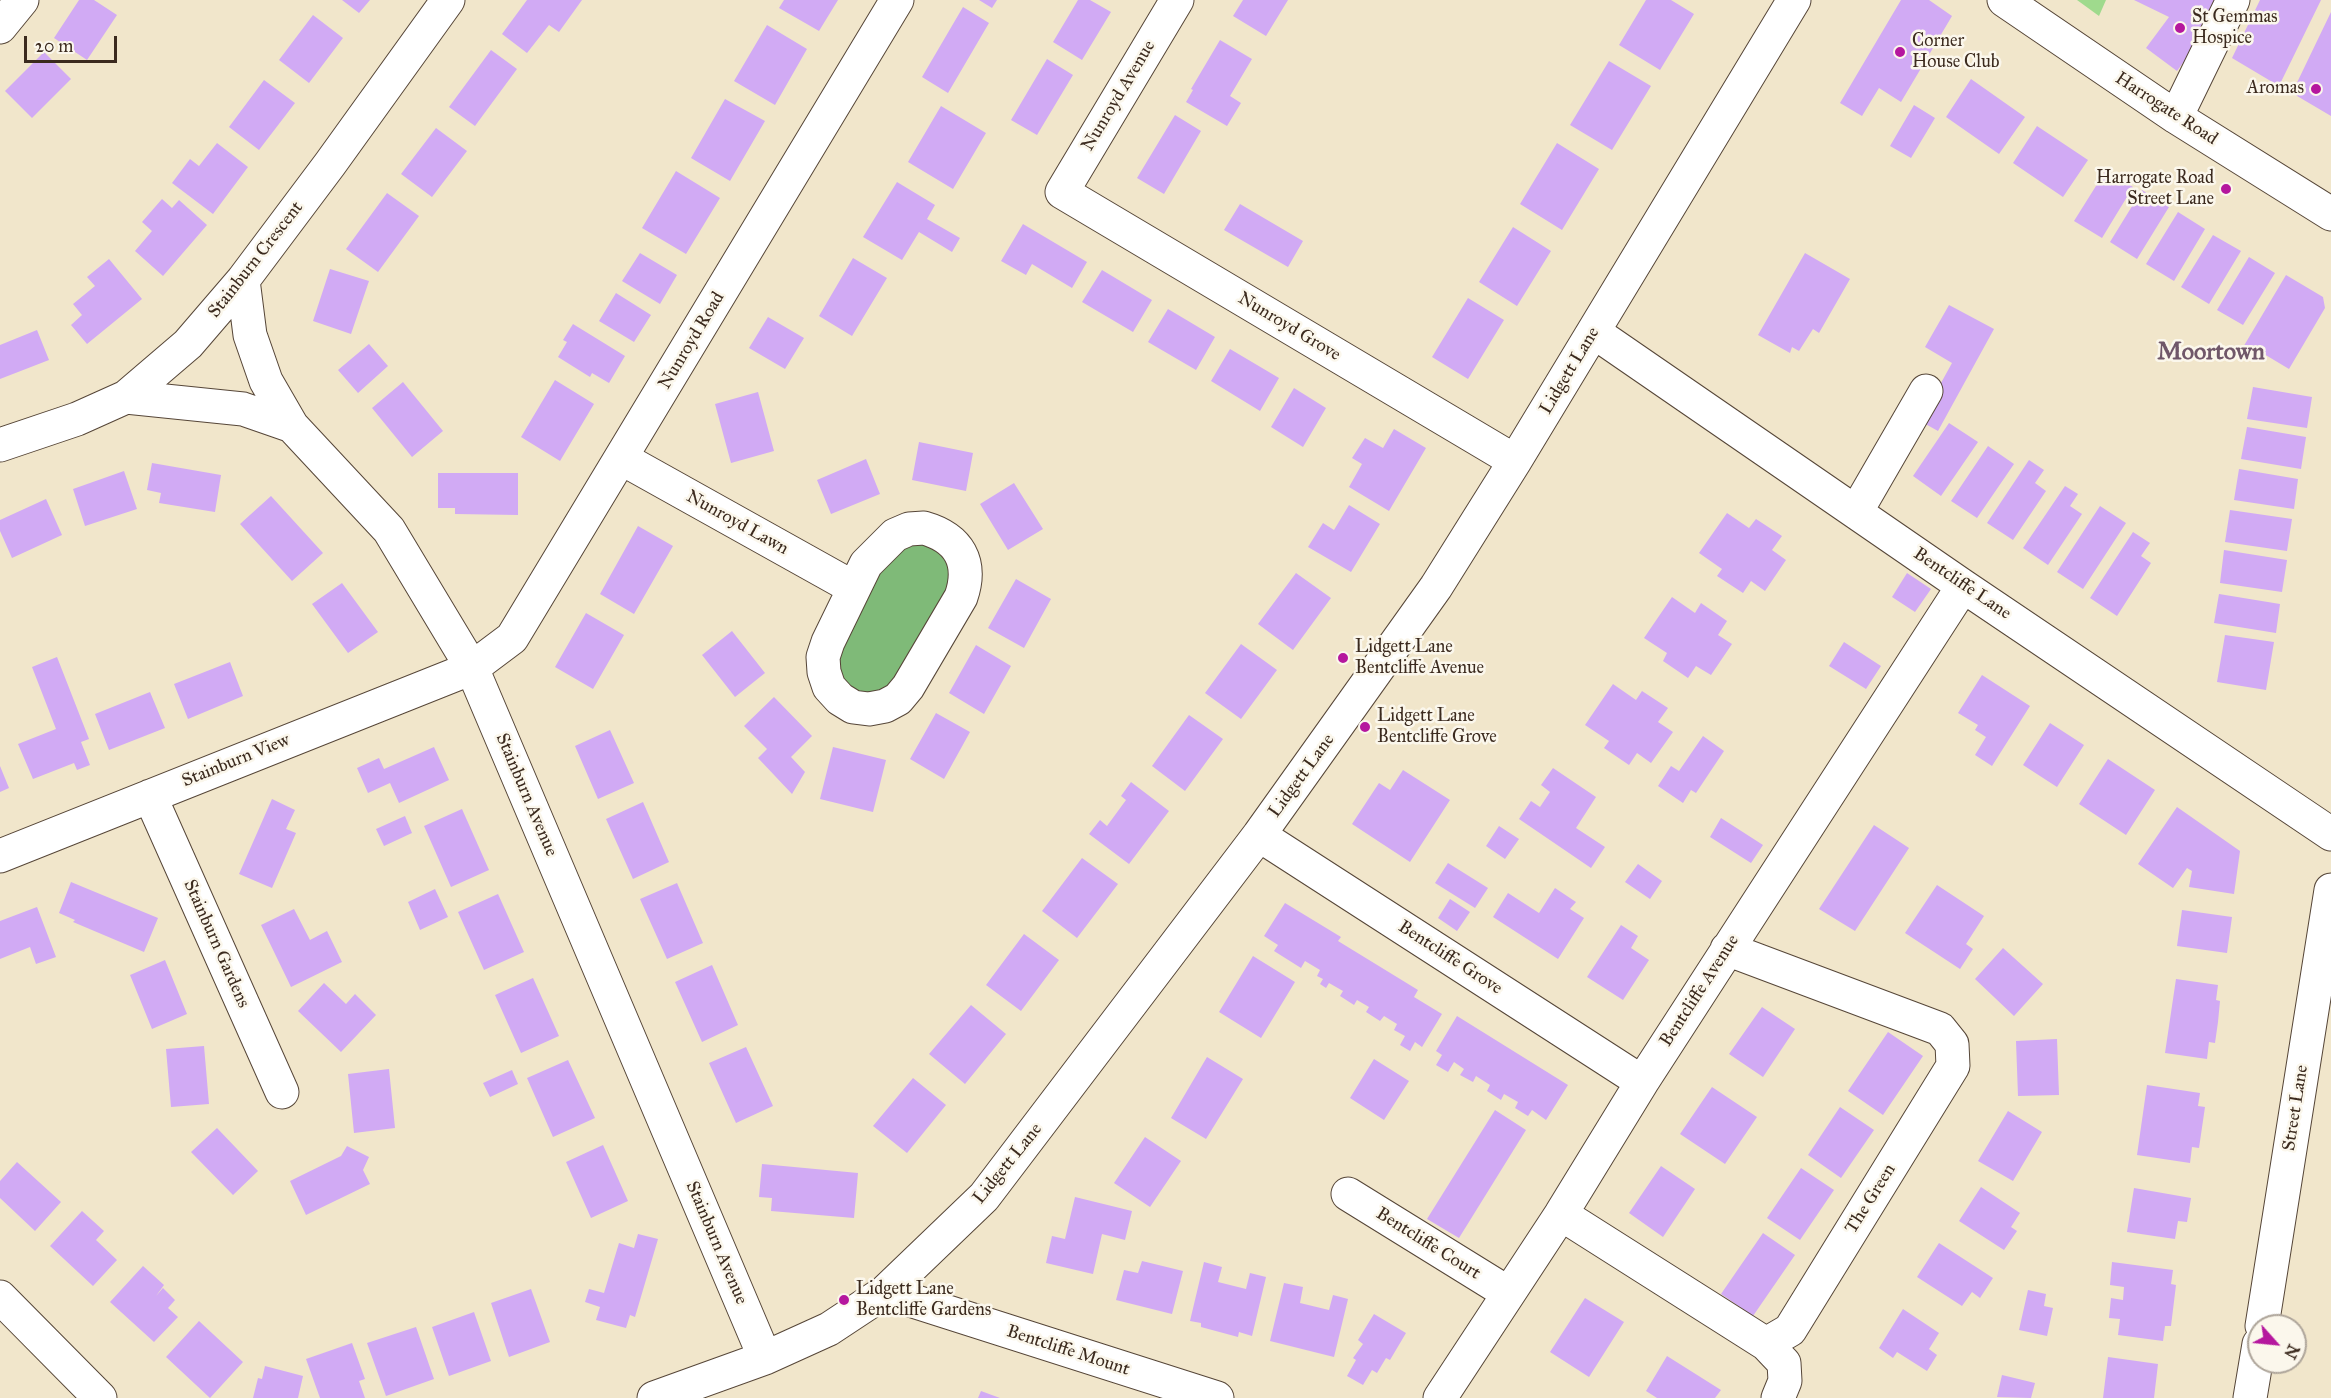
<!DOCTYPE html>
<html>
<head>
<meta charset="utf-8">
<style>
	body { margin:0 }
	#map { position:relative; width:2331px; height:1398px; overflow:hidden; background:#f1e6cb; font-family:"IM FELL Great Primer",serif }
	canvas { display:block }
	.north { position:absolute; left:2247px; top:1314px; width:60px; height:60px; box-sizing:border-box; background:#fbf7ec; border:2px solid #aea59a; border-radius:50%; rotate:117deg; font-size:16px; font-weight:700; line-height:24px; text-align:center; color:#3b2a1e }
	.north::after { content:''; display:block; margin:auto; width:21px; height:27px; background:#b5179e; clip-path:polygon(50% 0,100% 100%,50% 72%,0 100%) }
	.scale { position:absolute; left:24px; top:36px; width:93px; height:27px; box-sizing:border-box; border:3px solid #3b2a1e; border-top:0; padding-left:8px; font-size:18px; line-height:21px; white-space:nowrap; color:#3b2a1e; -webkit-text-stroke:4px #fbf7ec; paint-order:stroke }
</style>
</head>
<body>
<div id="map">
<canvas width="2331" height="1398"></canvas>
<div class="north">N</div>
<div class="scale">20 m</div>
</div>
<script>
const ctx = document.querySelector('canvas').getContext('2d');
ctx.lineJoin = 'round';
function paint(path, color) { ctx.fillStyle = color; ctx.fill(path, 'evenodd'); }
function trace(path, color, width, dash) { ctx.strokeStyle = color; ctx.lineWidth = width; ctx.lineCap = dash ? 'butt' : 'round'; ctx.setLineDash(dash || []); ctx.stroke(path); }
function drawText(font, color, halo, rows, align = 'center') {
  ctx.font = font + ' "IM FELL Great Primer",serif'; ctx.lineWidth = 5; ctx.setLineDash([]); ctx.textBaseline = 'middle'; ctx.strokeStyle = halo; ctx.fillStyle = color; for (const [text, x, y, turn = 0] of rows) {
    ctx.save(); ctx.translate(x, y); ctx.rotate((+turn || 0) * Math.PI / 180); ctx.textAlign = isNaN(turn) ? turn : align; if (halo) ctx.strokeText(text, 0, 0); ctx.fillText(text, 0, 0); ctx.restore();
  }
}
paint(new Path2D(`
	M2077,0H2106L2099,16Z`), '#9fda8d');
paint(new Path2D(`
	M909,543L932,546L947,562L950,584L888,689L867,696L838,681L837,648L885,564Z`), '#7fba78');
paint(new Path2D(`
	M79,0H94L117,15L87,60L54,38Z
	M342,0H370L359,13Z
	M527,0H582L559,32L549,25L527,53L502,34Z
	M784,0H838L819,31L779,8Z
	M979,0H997L992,8Z
	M1078,0H1090L1111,12L1082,60L1053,42Z
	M1243,0H1288L1266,36L1233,16Z
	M1646,0H1671L1694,14L1660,70L1619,45Z
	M1901,0H1929L1952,16L1901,102L1879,88L1862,116L1840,103Z
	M2134,0H2225L2212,13L2207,11L2196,38L2199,41L2177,71L2146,48L2169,17Z
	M2260,0H2321L2279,86L2232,58Z
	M963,7L989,23L948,93L922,77Z
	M2331,12V116L2292,93Z
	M313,15L343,38L309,83L279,60Z
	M767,25L807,49L775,105L734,81Z
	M1220,40L1252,59L1230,96L1241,103L1227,126L1186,102L1193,90L1191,89Z
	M491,50L517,69L475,126L449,107Z
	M44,52L71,79L32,118L5,91Z
	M1047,59L1073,75L1037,135L1011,120Z
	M1609,61L1651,86L1612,150L1570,125Z
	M1971,79L2025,117L1999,154L1946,117Z
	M264,80L295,103L259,150L229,127Z
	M725,99L765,121L730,181L691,158Z
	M1914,105L1935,118L1911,158L1890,146Z
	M941,106L986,133L953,189L908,162Z
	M1175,115L1201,131L1164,194L1137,178Z
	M2037,126L2088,160L2063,197L2013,163Z
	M436,128L467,151L432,197L401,174Z
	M217,143L248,167L213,214L172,183L190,159L199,166Z
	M1557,143L1599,169L1562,230L1520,204Z
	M2106,170L2133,187L2102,238L2074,221Z
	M676,171L720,198L686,254L642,228Z
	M897,182L935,205L927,219L960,238L952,252L919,232L902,260L863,237Z
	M2142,190L2169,207L2137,259L2110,242Z
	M387,193L419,216L378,272L346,249Z
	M162,199L172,208L179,200L207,225L163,276L135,251L152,231L142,222Z
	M1240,204L1303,241L1288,267L1224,230Z
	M2178,212L2205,229L2174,281L2146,264Z
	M1023,224L1087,262L1072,288L1032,264L1026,275L1001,261Z
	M1513,227L1551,251L1517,306L1479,282Z
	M2213,235L2241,251L2209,304L2181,287Z
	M640,253L677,275L660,304L622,281Z
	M1805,253L1850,279L1819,333L1813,329L1799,351L1792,347L1790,353L1758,335Z
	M2249,257L2275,273L2243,325L2217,310Z
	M853,258L887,278L852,336L819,316Z
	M109,259L142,299L87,344L71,325L82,315L73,304L95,286L87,277Z
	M330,269L369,281L351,334L313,321Z
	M1102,270L1152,300L1133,332L1082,302Z
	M2286,275L2323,297L2325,308L2289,369L2264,354L2260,360L2242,349Z
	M616,293L651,315L634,342L599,321Z
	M1468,298L1504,320L1468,379L1432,357Z
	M1949,305L1994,329L1938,431L1920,421L1952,363L1925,347Z
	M1168,309L1215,337L1196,370L1148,342Z
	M768,317L804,338L785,369L749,348Z
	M573,324L625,356L609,383L592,373L590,377L558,357L567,342L563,340Z
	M37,330L49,360L0,379V345Z
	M369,344L388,366L358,393L338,370Z
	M1230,349L1279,378L1260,411L1211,381Z
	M555,380L594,404L560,461L521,437Z
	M403,382L443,431L412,457L372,408Z
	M2253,387L2312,397L2307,428L2247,419Z
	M1294,388L1326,408L1303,447L1271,427Z
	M758,392L774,451L731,463L715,404Z
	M1949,423L1978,442L1941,496L1913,476Z
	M2247,427L2306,437L2301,469L2241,459Z
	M1394,429L1426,448L1389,511L1349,487L1362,464L1352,458L1365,438L1383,448Z
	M919,442L973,453L966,491L912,480Z
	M1988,446L2014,464L1977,518L1951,501Z
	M866,459L880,494L831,514L817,480Z
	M2029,460L2044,470L2035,483L2046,491L2013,540L1987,523Z
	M152,463L221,475L215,512L159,503L161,493L147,490Z
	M2239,469L2298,479L2294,509L2234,500Z
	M124,471L137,509L85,526L73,489Z
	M438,473H518V515L455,514V508H438Z
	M1014,483L1043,529L1008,550L980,504Z
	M2065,486L2078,494L2070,506L2082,514L2048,565L2023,548Z
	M271,496L323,553L292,581L240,524Z
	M46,499L62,535L12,558L0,531V520Z
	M1349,505L1380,524L1351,572L1308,547L1323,523L1334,530Z
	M2100,506L2126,523L2083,589L2057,572Z
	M2230,510L2292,519L2287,551L2225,542Z
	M1727,513L1749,528L1756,519L1782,536L1772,550L1786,560L1765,591L1751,581L1743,593L1717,576L1722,569L1699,553Z
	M638,526L673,546L634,614L600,594Z
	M2133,532L2150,543L2141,556L2151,563L2117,616L2090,598Z
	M2224,550L2287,560L2282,592L2220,583Z
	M1296,573L1331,598L1293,650L1258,624Z
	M1907,573L1931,589L1915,612L1892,597Z
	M1016,579L1051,599L1024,648L988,628Z
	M342,583L378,632L348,653L312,604Z
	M2219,594L2280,604L2276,633L2214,623Z
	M1672,597L1695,613L1701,603L1727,621L1718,635L1732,644L1711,675L1696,666L1688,678L1663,661L1667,653L1644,638Z
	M586,613L624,635L593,689L555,667Z
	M732,631L765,673L735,697L702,655Z
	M2225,635L2274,642L2266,690L2217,682Z
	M1844,642L1881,666L1866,689L1829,666Z
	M1241,644L1277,670L1241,719L1205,693Z
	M976,645L1011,666L984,714L949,693Z
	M57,657L89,739L81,742L90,765L77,770L74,763L33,779L18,744L56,729L32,667Z
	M230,662L243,696L188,719L174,684Z
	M1982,675L2030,706L1992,766L1975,755L1986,737L1975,730L1978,725L1958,713Z
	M1613,684L1636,700L1642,691L1668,708L1658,722L1673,732L1651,763L1637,753L1629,765L1604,748L1609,741L1585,725Z
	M150,692L165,728L109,750L95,714Z
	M774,697L812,736L791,757L805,772L792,794L758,758L767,749L744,726Z
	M936,713L970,732L944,779L910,759Z
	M1189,715L1223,739L1185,791L1152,766Z
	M2050,723L2084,745L2057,787L2023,765Z
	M610,730L634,783L598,799L575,746Z
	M1703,736L1724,751L1696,793L1691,790L1683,803L1658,786L1671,766L1679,771Z
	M434,747L449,780L399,803L390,783L368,793L357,768L379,758L384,769Z
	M833,747L886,760L873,812L820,799Z
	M2108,759L2155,790L2126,835L2079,804Z
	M0,766L9,788L0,792Z
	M1553,768L1596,797L1576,828L1605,847L1591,868L1519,819L1531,801L1540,807L1550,792L1541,785Z
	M1403,770L1450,800L1410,862L1352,824L1379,783L1390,790Z
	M1131,782L1169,811L1129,864L1089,834L1100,820L1107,826L1126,800L1121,796Z
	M272,799L295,810L286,829L296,833L272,888L239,874Z
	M643,802L669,862L633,879L606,819Z
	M2177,807L2240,851L2234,894L2189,887L2192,871L2187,868L2173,888L2138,864Z
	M462,809L489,870L451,887L424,826Z
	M405,816L412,833L384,846L376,829Z
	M1721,818L1763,845L1751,863L1710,837Z
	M1874,825L1909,848L1855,931L1819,909Z
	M1499,826L1519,839L1505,859L1486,846Z
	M1082,858L1118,884L1077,938L1042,911Z
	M1448,863L1488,888L1475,908L1435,883Z
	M1638,864L1662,881L1650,899L1625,882Z
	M71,882L158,918L144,952L73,922L75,920L59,913Z
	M677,883L703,943L667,959L640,899Z
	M1937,885L1984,916L1966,944L1973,949L1960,969L1905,933Z
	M1555,888L1576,902L1570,909L1584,918L1558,959L1493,917L1508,893L1539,913Z
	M435,889L448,917L420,930L408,902Z
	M498,894L524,952L484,970L458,912Z
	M1450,899L1470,912L1457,931L1438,918Z
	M1285,903L1341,937L1338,941L1418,990L1414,997L1442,1014L1422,1047L1415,1042L1410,1051L1400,1045L1405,1036L1394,1030L1397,1024L1384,1016L1380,1021L1366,1012L1369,1007L1357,1000L1354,1005L1340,996L1343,991L1329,983L1326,988L1320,984L1323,979L1317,976L1320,970L1305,961L1301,968L1274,951L1278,945L1264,936Z
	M37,907L56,957L36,964L30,947L0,959V921Z
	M294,909L310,940L327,931L342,962L291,987L261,925Z
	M2182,910L2232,917L2227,953L2177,946Z
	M1621,925L1638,936L1631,948L1649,960L1623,1000L1587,977Z
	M1024,934L1059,960L1021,1011L986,985Z
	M2003,948L2043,984L2014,1016L1975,979Z
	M1253,956L1295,982L1261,1038L1219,1012Z
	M165,960L187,1014L152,1029L130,975Z
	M712,965L738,1025L702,1042L675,982Z
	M533,978L559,1036L521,1053L495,995Z
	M2176,979L2218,985L2216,1000L2220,1001L2218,1022L2215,1043L2209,1042L2207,1059L2165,1053Z
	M324,983L346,1004L355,994L376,1015L341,1052L298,1011Z
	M971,1005L1006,1034L965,1084L929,1054Z
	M1762,1007L1795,1029L1763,1077L1729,1054Z
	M1457,1016L1568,1085L1546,1120L1532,1110L1528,1116L1515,1108L1518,1102L1504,1094L1501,1100L1487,1091L1490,1085L1476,1076L1473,1082L1460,1075L1464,1069L1454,1062L1448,1072L1436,1065L1442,1055L1436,1051Z
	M1888,1032L1923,1056L1883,1115L1848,1091Z
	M2057,1039L2059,1095L2018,1096L2016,1041Z
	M204,1046L209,1104L171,1107L166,1049Z
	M746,1047L773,1106L736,1123L709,1063Z
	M1207,1057L1243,1079L1206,1139L1171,1118Z
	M1374,1059L1409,1081L1384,1120L1350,1098Z
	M568,1060L595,1118L553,1137L527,1078Z
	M389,1069L395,1128L354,1133L348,1074Z
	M512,1070L518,1084L490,1097L483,1083Z
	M913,1078L946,1105L907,1153L873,1126Z
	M2147,1085L2200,1093L2198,1106L2205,1107L2199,1148L2192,1147L2190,1163L2137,1155Z
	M1712,1087L1757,1117L1725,1164L1680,1134Z
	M1840,1107L1874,1130L1841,1178L1808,1155Z
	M1495,1110L1526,1130L1459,1238L1427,1219Z
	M2008,1111L2042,1132L2013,1181L1978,1161Z
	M217,1128L258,1171L233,1195L191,1152Z
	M1145,1137L1181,1161L1150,1207L1114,1183Z
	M603,1145L628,1201L591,1218L566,1162Z
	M347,1146L369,1157L363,1170L370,1184L306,1215L290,1181L341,1156Z
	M17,1162L61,1202L35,1231L0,1198V1181Z
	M762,1164L858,1173L854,1218L771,1211L772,1198L759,1197Z
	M1661,1166L1695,1189L1663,1237L1629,1213Z
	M1801,1168L1834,1190L1800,1240L1767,1218Z
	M1981,1187L2020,1213L2011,1227L2017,1231L2004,1250L1959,1221Z
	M2134,1188L2191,1198L2187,1222L2178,1221L2175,1239L2127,1232Z
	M1075,1197L1132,1211L1125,1240L1102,1234L1093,1274L1046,1263L1052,1236L1065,1239Z
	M82,1211L104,1231L96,1240L117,1260L93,1286L50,1246Z
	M1763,1233L1795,1255L1753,1316L1721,1294Z
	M638,1234L658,1239L635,1317L630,1315L626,1328L596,1320L600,1307L585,1302L589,1289L604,1293L619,1243L634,1248Z
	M1939,1243L1993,1278L1980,1298L1972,1292L1962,1306L1917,1277Z
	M1142,1261L1183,1271L1172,1314L1116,1300L1124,1270L1138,1273Z
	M1204,1262L1222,1267L1218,1282L1246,1289L1250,1273L1266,1277L1252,1336L1239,1332L1238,1337L1201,1327V1323L1190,1321Z
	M2112,1262L2173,1270L2171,1284L2176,1285L2171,1326H2165L2163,1341L2118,1335L2120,1319L2109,1318L2111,1298L2123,1300L2124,1287L2110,1285Z
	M143,1266L164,1285L156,1296L163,1288L175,1300L168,1308L178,1317L154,1342L110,1302Z
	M1284,1283L1303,1287L1300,1303L1329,1310L1333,1295L1348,1299L1334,1357L1270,1341Z
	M531,1289L550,1342L509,1357L491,1303Z
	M2028,1290L2046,1294L2044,1306L2053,1308L2047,1336L2019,1330Z
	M1585,1298L1624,1322L1589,1377L1550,1352Z
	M1903,1309L1939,1333L1929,1349L1937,1355L1927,1371L1897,1352L1893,1358L1879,1348Z
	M474,1312L491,1361L449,1376L432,1327Z
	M1374,1314L1406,1333L1390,1360L1386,1358L1377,1373L1372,1370L1363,1385L1347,1376L1356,1360L1353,1358L1363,1344L1358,1340Z
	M199,1321L243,1362L210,1398L166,1357Z
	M416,1327L434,1379L386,1396L367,1343Z
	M352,1343L365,1379L359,1381L365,1398H320L306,1359Z
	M1667,1356L1721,1390L1715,1398H1657L1646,1391Z
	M2108,1357L2158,1364L2154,1398H2103Z
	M265,1366L303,1376L298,1398H253L258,1378L262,1379Z
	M2002,1375L2035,1383L2031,1398L1997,1397Z
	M981,1391L1000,1398H978Z`), '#d1aaf4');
const minor = new Path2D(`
	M1177,0L1062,192L1515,461
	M2004,0L2176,117L2331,214
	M0,27L22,0
	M2176,117L2233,0
	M243,280L250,335L266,381L292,426
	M1594,332L1963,586L2331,834
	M126,397L243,409L292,426L389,530L472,668L765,1358
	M0,445L77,419L126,397L188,344L243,280L330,164L448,0
	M621,458L854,588
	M1856,512L1926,391
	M924,528C959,538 973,562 961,597L908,687L898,699L885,706L869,709L853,707L840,699L829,687L824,672L823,657L828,642L866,564L895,535L909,529Z
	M150,796L282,1092
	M1259,835L1642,1082
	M0,856L472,668L512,638L897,0
	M1348,1194L1508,1293
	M1561,1214L1766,1344L1790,1330L1953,1066L1952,1044L1940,1029L1727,949
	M885,1292L1217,1398
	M0,1297L100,1398
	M2262,1326L2331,890
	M1766,1344L1784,1363L1785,1381L1778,1398
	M654,1398L765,1358L829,1329L885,1292L984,1197L1259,835L1436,587L1515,461L1794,0
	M1440,1398L1561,1214L1642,1082L1963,586
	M2250,1398L2259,1344`);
trace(minor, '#564638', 35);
trace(minor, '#fff', 33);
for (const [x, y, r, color] of [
	[2180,28,6,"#b5179e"],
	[1900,52,6,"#b5179e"],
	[2316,89,6,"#b5179e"],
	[2226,189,6,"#b5179e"],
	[1343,658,6,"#b5179e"],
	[1365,727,6,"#b5179e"],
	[844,1300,6,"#b5179e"]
]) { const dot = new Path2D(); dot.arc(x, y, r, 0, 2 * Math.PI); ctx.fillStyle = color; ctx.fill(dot); trace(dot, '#fbf7ec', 2); }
drawText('18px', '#3b2a1e', '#fbf7ec', [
	["St Gemmas",2192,18],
	["Hospice",2192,39],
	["Corner",1912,42],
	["House Club",1912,63],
	["Aromas",2304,89,"right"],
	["Harrogate Road",2214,179,"right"],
	["Street Lane",2214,200,"right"],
	["Lidgett Lane",1355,648],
	["Bentcliffe Avenue",1355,669],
	["Lidgett Lane",1377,717],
	["Bentcliffe Grove",1377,738],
	["Lidgett Lane",856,1290],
	["Bentcliffe Gardens",856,1311]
], 'left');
drawText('18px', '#3b2a1e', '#fbf7ec', [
	["Nunroyd Avenue",1119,96,-59],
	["Harrogate Road",2166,109,33],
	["Stainburn Crescent",256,260,-52],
	["Nunroyd Grove",1289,327,31],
	["Nunroyd Road",692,341,-59],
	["Lidgett Lane",1570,371,-59],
	["Nunroyd Lawn",737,523,29],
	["Bentcliffe Lane",1962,584,34],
	["Stainburn View",236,761,-22],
	["Lidgett Lane",1302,776,-54],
	["Stainburn Avenue",526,795,67],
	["Stainburn Gardens",216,944,66],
	["Bentcliffe Grove",1450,958,33],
	["Bentcliffe Avenue",1700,991,-57],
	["Street Lane",2296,1108,-81],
	["Lidgett Lane",1008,1164,-51],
	["The Green",1871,1199,-58],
	["Stainburn Avenue",716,1243,67],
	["Bentcliffe Court",1428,1244,32],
	["Bentcliffe Mount",1068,1351,18]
]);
drawText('bold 24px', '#705769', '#fbf7ec', [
	["Moortown",2211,353]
]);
</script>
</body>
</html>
